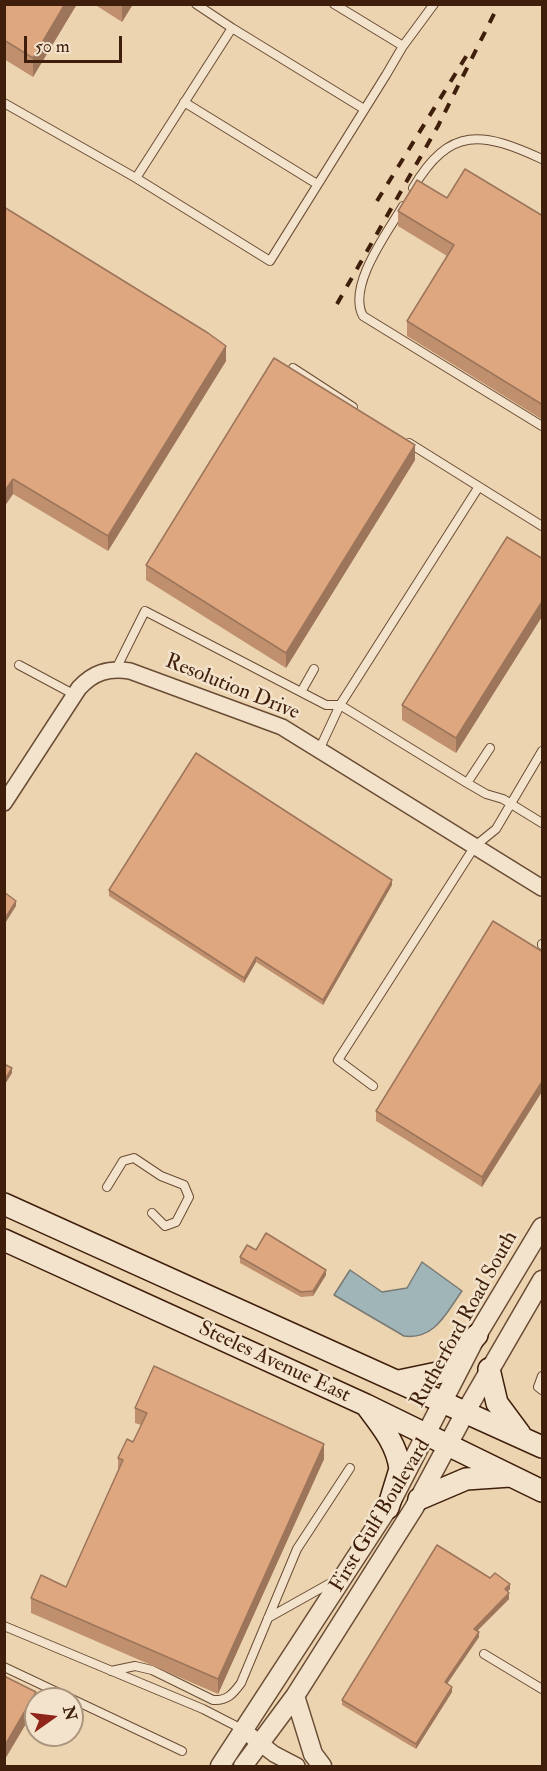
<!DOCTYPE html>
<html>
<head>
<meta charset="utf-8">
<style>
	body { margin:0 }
	#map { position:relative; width:547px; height:1771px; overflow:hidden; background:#ecd4b0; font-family:"IM FELL Double Pica",serif }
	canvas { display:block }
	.frame { position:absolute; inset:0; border:6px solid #3f1f0b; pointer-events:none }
	.north { position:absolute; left:24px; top:1687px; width:60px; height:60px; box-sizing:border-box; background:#f3e3cc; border:2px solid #ab957f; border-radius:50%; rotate:76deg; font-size:16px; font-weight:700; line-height:24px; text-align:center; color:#3f1f0b }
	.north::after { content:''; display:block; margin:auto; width:21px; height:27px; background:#8f2418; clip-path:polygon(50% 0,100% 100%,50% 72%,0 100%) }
	.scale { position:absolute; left:24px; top:36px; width:98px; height:27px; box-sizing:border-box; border:3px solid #3f1f0b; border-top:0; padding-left:8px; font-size:18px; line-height:21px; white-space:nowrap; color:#3f1f0b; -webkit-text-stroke:4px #f3e3cc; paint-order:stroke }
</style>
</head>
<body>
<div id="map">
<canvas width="547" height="1771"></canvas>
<div class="frame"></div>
<div class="north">N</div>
<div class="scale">50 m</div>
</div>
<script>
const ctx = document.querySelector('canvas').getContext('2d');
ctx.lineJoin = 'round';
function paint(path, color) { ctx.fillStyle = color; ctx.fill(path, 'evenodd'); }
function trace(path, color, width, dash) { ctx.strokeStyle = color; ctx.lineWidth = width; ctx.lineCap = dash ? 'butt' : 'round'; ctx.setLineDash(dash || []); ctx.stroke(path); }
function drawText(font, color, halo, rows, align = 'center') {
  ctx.font = font + ' "IM FELL Double Pica",serif'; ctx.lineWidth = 5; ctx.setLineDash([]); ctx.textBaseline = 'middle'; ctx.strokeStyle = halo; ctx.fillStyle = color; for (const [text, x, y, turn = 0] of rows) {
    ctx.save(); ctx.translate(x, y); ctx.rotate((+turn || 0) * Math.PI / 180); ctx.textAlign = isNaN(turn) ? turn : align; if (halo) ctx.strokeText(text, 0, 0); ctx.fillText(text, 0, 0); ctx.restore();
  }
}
const water = new Path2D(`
	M422,1262L462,1291C446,1313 435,1340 404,1336L334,1295L350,1270L382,1292L407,1288Z`);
paint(water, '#9fb5b8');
trace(water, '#797973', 1.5);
const service = new Path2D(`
	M196,4L232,28
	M334,4L403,46L434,4
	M184,102L317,184
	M4,103L136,178
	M364,109L232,28L136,178L270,261L386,75L403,46
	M413,188C450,125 483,132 542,159
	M403,206C387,233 347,286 363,316L542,426
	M293,368L353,407
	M409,443L542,526
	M19,665L75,695
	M116,669L145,611L326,705H340L467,783L486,794L503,799L542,823
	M301,692L314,669
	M319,750L340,705L478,488
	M467,783L490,748
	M542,945V944
	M373,1086L338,1060L475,846L496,829L542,751
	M107,1187L123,1161L134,1158L161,1176L184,1185L189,1197L176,1222L165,1226L152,1213
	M542,1376L538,1387L542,1390
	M268,1618L334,1581
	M4,1626L203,1709L242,1729
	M484,1654L542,1689
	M4,1667L182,1751
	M111,1671L135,1666L152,1670L213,1700C227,1701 233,1694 241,1683L297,1549L350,1468`);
const minor = new Path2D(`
	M4,803L79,688C94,672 108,668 130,671L282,727L542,888
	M243,1730L274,1754L297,1766`);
const tertiary = new Path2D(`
	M295,1696L313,1754L322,1766
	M220,1766L388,1508L477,1335L542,1227
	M243,1766L295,1696L414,1508L466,1411L542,1280`);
const secondary = new Path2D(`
	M4,1204L542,1447
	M4,1240L366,1405L542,1491
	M489,1369L497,1403L520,1434
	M399,1381L442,1372L477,1335
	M368,1408C383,1428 397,1445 400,1469L388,1508
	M419,1499L466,1479L510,1476`);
trace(service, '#6a4c34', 10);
trace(minor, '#6a4c34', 18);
trace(tertiary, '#6a4c34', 21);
trace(secondary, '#3f1f0b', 24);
trace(service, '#f3e3cc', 8);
trace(minor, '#f3e3cc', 15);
trace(tertiary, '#f3e3cc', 18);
trace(secondary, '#f3e3cc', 21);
trace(new Path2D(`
	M377,201L467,55
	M337,304L438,126L499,4`), '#3f1f0b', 4, [10, 10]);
paint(new Path2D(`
	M4,4H77L33,77L4,59Z
	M94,4H133L122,22Z
	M4,207L226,361L108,551L13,494L4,507Z
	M398,211L543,216V420L407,336V321L447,256L398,226Z
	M415,460L286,668L146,580V565Z
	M543,559V615L456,753L402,720V705Z
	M392,885L323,1005L256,962L244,983L109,896V890Z
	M543,952V1090L482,1187L376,1121V1111Z
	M256,1250L326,1275L313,1296L301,1297L240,1263V1257Z
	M135,1408L324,1459L218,1694L31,1613V1598L66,1587L118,1472V1458L133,1442L141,1425L135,1423Z
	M490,1578L510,1589L507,1592L509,1599L477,1631L479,1637L447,1683L452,1692L416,1749L342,1705V1700Z`), '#c0906e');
paint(new Path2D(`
	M65,4H77L33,77V58Z
	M122,4H133L122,22Z
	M226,346V361L108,551V536Z
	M415,445V460L286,668V653Z
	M13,479V494L4,507V492Z
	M543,600V615L456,753V738Z
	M392,880V885L323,1005V1000Z
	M16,901V906L4,925V920Z
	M256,957V962L244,983V978Z
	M12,1068V1073L4,1086V1081Z
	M543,1080V1090L482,1187V1177Z
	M326,1270V1275L313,1296V1291Z
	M324,1444V1459L218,1694V1679Z
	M510,1584V1589L505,1594V1589Z
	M509,1593V1599L474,1634V1629Z
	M479,1632V1637L445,1687V1682Z
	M452,1687V1692L416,1749V1744Z
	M36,1692V1707L4,1761V1747Z`), '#9c755a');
const building = new Path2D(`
	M4,4H65L33,58L4,40Z
	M465,169L543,216V405L407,321L454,245L398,211L417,180L447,198Z
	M4,207L208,333L226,346L108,536L13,479L4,492Z
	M274,358L415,445L286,653L146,565Z
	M507,537L543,559V600L456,738L402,705Z
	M196,753L392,880L323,1000L256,957L244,978L109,890Z
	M4,892L16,901L4,920Z
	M493,921L543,952V1080L482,1177L376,1111Z
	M4,1064L12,1068L4,1081Z
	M266,1233L326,1270L313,1291L301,1292L240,1257L247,1245L256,1250Z
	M154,1366L324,1444L218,1679L31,1598L41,1575L66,1587L123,1460L118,1458L127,1439L133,1442L147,1413L135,1408Z
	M437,1545L490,1578L495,1573L510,1584L505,1589L509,1593L474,1629L479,1632L445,1682L452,1687L416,1744L342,1700Z
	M4,1676L36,1692L4,1747Z`);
paint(building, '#dfa780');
trace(building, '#9c755a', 1.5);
drawText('21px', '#3f1f0b', '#f3e3cc', [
	["Resolution Drive",232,688,22],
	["Rutherford Road South",465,1320,-61],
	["Steeles Avenue East",274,1363,25],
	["First Gulf Boulevard",381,1516,-59]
]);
</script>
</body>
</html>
